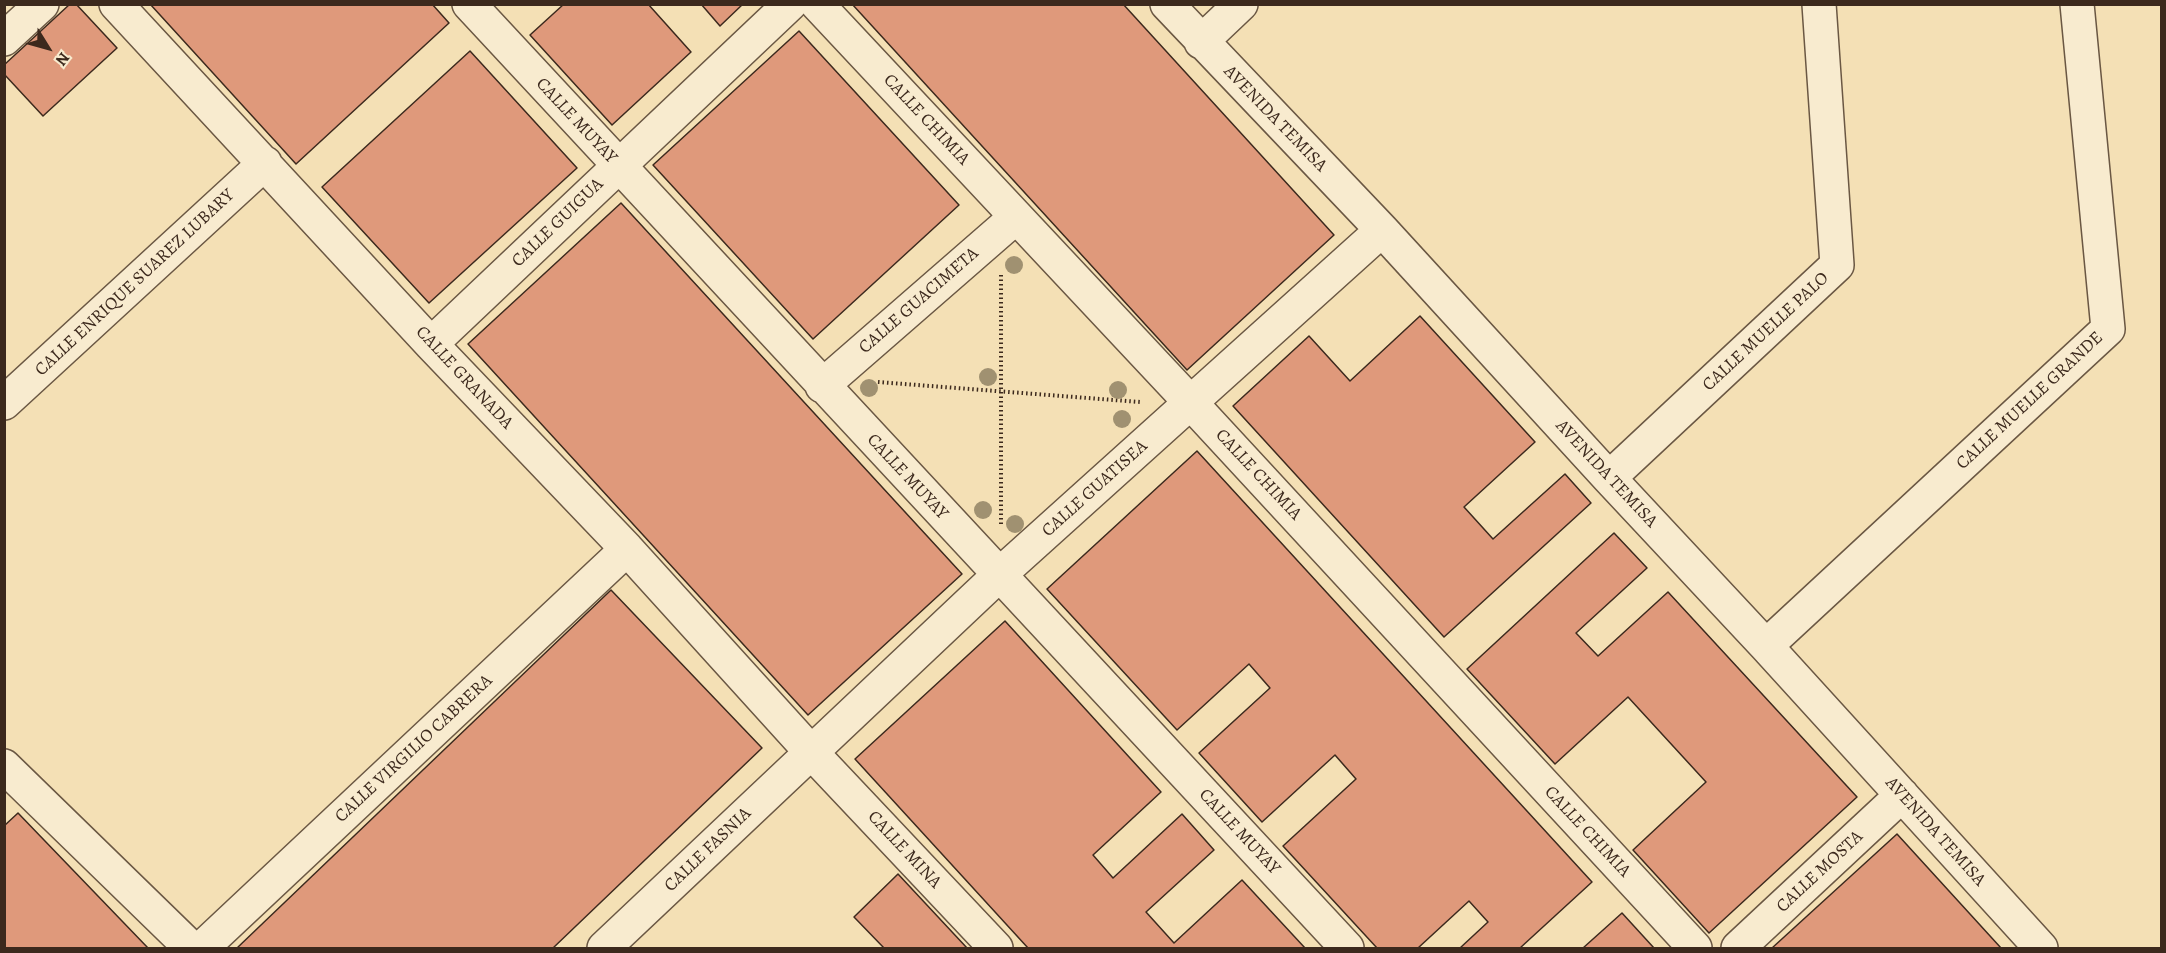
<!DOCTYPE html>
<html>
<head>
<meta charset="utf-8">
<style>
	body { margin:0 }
	#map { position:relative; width:2166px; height:953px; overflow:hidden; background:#f4e0b5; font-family:Alegreya,serif }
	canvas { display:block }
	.frame { position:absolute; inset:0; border:6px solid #3c291d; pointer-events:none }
	.north { position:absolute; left:18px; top:18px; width:60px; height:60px; -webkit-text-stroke:4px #f8ebcf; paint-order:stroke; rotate:127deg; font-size:16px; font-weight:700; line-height:24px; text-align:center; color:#3c291d }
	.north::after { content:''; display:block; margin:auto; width:21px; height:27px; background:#3c291d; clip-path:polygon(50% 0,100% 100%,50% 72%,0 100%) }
</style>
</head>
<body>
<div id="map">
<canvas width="2166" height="953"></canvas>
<div class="frame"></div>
<div class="north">N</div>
</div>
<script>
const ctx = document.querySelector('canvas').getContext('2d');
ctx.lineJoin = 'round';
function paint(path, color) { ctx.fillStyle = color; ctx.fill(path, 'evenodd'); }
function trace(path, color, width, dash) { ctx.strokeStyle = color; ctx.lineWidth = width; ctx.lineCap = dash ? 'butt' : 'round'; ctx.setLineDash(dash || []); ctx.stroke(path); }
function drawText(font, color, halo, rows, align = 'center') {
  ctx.font = font + ' Alegreya,serif'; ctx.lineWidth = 5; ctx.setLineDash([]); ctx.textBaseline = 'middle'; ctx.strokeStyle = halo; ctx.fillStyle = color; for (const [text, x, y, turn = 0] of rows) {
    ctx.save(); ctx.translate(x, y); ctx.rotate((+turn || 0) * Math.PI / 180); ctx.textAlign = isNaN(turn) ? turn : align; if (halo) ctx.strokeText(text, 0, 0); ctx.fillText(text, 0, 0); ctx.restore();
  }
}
const building = new Path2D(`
	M70,4H76L117,48L43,116L4,74V65Z
	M150,4H432L449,23L296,164Z
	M564,4H648L691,52L612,125L530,35Z
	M701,4H743L720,26Z
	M852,4H1123L1334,235L1187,370Z
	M799,31L959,205L813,339L653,165Z
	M470,51L577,168L429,303L322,187Z
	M621,203L962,574L808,715L468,344Z
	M1420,316L1535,442L1464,507L1493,539L1565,474L1591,503L1444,637L1233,406L1309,336L1350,381Z
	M1197,451L1592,882L1520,948H1460L1488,922L1469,901L1418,948H1377L1283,846L1356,779L1335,755L1262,822L1199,753L1270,688L1249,664L1177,730L1047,589Z
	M1614,533L1647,568L1576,633L1598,656L1668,592L1857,797L1709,933L1633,850L1706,782L1628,697L1555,764L1467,669Z
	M611,590L762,748L553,948H237Z
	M1005,621L1161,792L1093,855L1113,878L1182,814L1214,850L1146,912L1174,943L1242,880L1305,948H1028L855,759Z
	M18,813L148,948H4V826Z
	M1897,834L2001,948H1772Z
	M898,874L967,948H884L854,917Z
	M1622,913L1654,948H1583Z`);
paint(building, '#df997b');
trace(building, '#3c291d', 1.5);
const minor = new Path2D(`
	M116,4L431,344L627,549L811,752L996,948
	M469,4L1347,948
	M817,4L1191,403L1695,948
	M1167,4L1382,230L1609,478L1766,646L2041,948
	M4,39L42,4
	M1201,42L1241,4
	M431,344L790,4
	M822,386L1016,217
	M4,403L265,163
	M1609,478L1837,265L1819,4
	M1766,646L2108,329L2077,4
	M4,766L191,948
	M202,948L627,549
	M604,948L999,575L1382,230
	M1738,948L1902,795`);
trace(minor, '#6a5743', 36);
trace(new Path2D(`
	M1001,275V525
	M878,382L1140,402`), '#3c291d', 4, [1.5, 3]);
trace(minor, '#f8ebcf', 33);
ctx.fillStyle = '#a09171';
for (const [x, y] of [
	[1014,265],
	[988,377],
	[869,388],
	[1118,390],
	[1122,419],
	[983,510],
	[1015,524]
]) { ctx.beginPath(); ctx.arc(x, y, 9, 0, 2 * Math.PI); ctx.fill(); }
drawText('18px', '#3c291d', '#f8ebcf', [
	["AVENIDA TEMISA",1275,119,46],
	["CALLE CHIMIA",926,120,47],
	["CALLE MUYAY",576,121,47],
	["CALLE GUIGUA",558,223,-44],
	["CALLE ENRIQUE SUAREZ LUBARY",135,283,-43],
	["CALLE GUACIMETA",919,301,-41],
	["CALLE MUELLE PALO",1766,332,-43],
	["CALLE GRANADA",464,378,47],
	["CALLE MUELLE GRANDE",2030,401,-43],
	["AVENIDA TEMISA",1606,474,47],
	["CALLE CHIMIA",1258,475,47],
	["CALLE MUYAY",907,477,47],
	["CALLE GUATISEA",1095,489,-42],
	["CALLE VIRGILIO CABRERA",414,749,-43],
	["CALLE MUYAY",1239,832,47],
	["CALLE CHIMIA",1587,832,47],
	["AVENIDA TEMISA",1935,832,48],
	["CALLE FASNIA",708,850,-44],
	["CALLE MINA",904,850,47],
	["CALLE MOSTA",1820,872,-43]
]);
</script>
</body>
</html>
